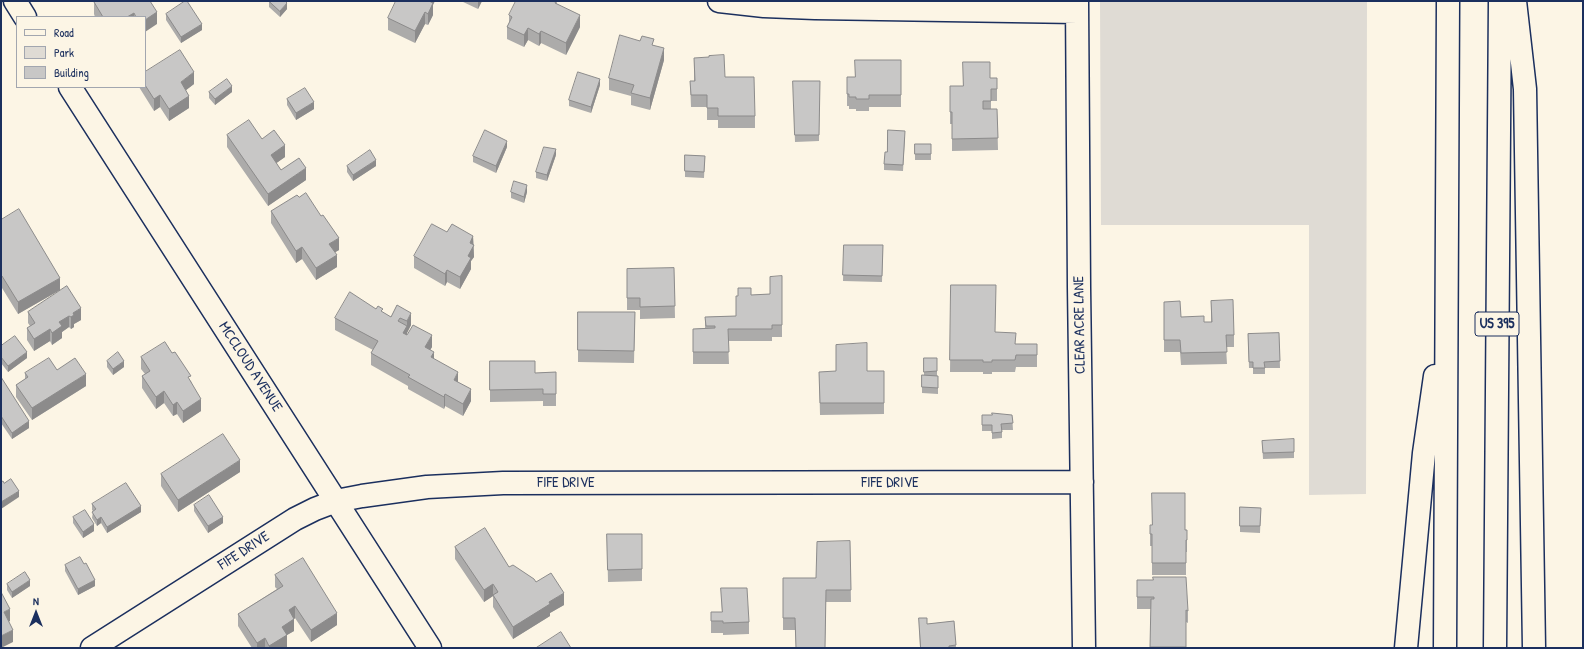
<!DOCTYPE html>
<html>
<head>
<meta charset="utf-8">
<style>
	body { margin:0 }
	#map { position:relative; width:1584px; height:649px; overflow:hidden; background:#fcf5e5; font-family:"Patrick Hand",sans-serif }
	canvas { display:block }
	.frame { position:absolute; inset:0; border:2px solid #1b2f5e; pointer-events:none }
	.legend { position:absolute; left:16px; top:16px; width:130px; height:72px; box-sizing:border-box; background:#fcf5e5; border:1px solid #a2a6af; margin:0; padding:5px 7px; list-style:none; font-size:12px; color:#1b2f5e }
	.legend li { display:flex; align-items:center; gap:8px; height:20px }
	.legend b { width:20px; border:1px solid #a2a6af }
	.north { position:absolute; left:16px; top:593px; width:40px; height:40px; -webkit-text-stroke:3px #fcf5e5; paint-order:stroke; rotate:0deg; font-size:11px; font-weight:700; line-height:16px; text-align:center; color:#1b2f5e }
	.north::after { content:''; display:block; margin:auto; width:14px; height:18px; background:#1b2f5e; clip-path:polygon(50% 0,100% 100%,50% 72%,0 100%) }
</style>
</head>
<body>
<div id="map">
<canvas width="1584" height="649"></canvas>
<div class="frame"></div>
<ul class="legend">
<li><b style="height:5px;background:#fcf5e5"></b>Road</li>
<li><b style="height:11px;background:#dfdbd4"></b>Park</li>
<li><b style="height:11px;background:#c8c7c6"></b>Building</li>
</ul>
<div class="north">N</div>
</div>
<script>
const ctx = document.querySelector('canvas').getContext('2d');
ctx.lineJoin = 'round';
function paint(path, color) { ctx.fillStyle = color; ctx.fill(path, 'evenodd'); }
function trace(path, color, width, dash) { ctx.strokeStyle = color; ctx.lineWidth = width; ctx.lineCap = dash ? 'butt' : 'round'; ctx.setLineDash(dash || []); ctx.stroke(path); }
function drawText(font, color, halo, rows, align = 'center') {
  ctx.font = font + ' "Patrick Hand",sans-serif'; ctx.lineWidth = 3; ctx.setLineDash([]); ctx.textBaseline = 'middle'; ctx.strokeStyle = halo; ctx.fillStyle = color; for (const [text, x, y, turn = 0] of rows) {
    ctx.save(); ctx.translate(x, y); ctx.rotate((+turn || 0) * Math.PI / 180); ctx.textAlign = isNaN(turn) ? turn : align; if (halo) ctx.strokeText(text, 0, 0); ctx.fillText(text, 0, 0); ctx.restore();
  }
}
paint(new Path2D(`
	M1100,1H1367L1366,494L1309,495V225H1101Z`), '#dfdbd4');
const minor = new Path2D(`
	M15,1L25,17
	M719,1L764,6L815,8L1077,12
	M1077,1L1079,287L1084,648
	M70,87L430,648
	M92,648L295,519L315,509L336,501L362,496L427,487L503,483L1082,482`);
const highway = new Path2D(`
	M1515,1L1525,89L1534,648
	M1406,648L1424,453L1435,376
	M1445,648L1448,1
	M1495,648L1500,1`);
trace(minor, '#1b2f5e', 25);
trace(highway, '#1b2f5e', 25);
trace(minor, '#fcf5e5', 22);
trace(highway, '#fcf5e5', 22);
paint(new Path2D(`
	M269,1L287,9L280,17L269,7Z
	M461,1H482L478,9Z
	M557,1V4L580,27L566,55L541,43L539,46L528,40L524,47L507,39V27L509,23V15Z
	M94,2L157,12V24L145,17H95L94,14Z
	M433,5V15L428,25L425,24L415,43L388,30V18Z
	M166,14L202,30L181,43L166,20Z
	M654,45L664,60L650,110L631,105V96L609,90V78Z
	M694,58L725,77L755,116V128H718V120H707V107H691L690,81H694Z
	M901,60V107H869V111H856V109H849V106H847V77H855Z
	M145,72L194,84L186,90L189,108L169,121L160,107L154,111L139,87H145Z
	M990,78H997V101H991V109H997L998,150L952,151V124H950V86H963Z
	M793,81H820L819,141L795,142Z
	M600,85L591,113L569,106V100Z
	M209,92H232L215,105L209,98Z
	M287,99L314,109L296,120L287,105Z
	M227,135L262,139L285,157L276,163L281,170L306,180L268,206L227,147Z
	M905,137L903,171L884,170V164L887,152Z
	M915,144H931V160H915Z
	M507,147L496,173L473,162V156Z
	M556,155L547,181L536,178V172Z
	M685,155L705,156L704,178L685,177Z
	M347,166H376L353,181L347,172Z
	M511,192H527L524,203L511,198Z
	M299,197L339,250L335,252L337,267L316,280L302,259L296,263L271,223V211Z
	M1,220L60,290L18,314L2,288Z
	M473,236L474,257L471,261V269L460,289L447,282L445,286L414,268V256Z
	M844,245H883L882,282L843,281Z
	M674,268L675,318L640,319V310H627V269Z
	M782,276V337H772V341H728L729,364H693V329L705,328V317L736,316L751,295L770,294Z
	M951,285L995,332L1016,344H1037V367H1016L1015,372H992V374H983V372H950Z
	M67,286L81,320L74,324V327L71,329L69,327L62,332V338L52,345L50,341L34,351L27,340V328L30,326L28,323V312Z
	M1211,301L1234,335V347H1226L1227,364L1181,365L1180,352H1164V314L1181,317L1204,322H1211Z
	M397,305L411,325L407,333V335L432,347L430,350L434,359L458,382L471,401L463,416L445,406L444,409L408,389V386L371,365V353L373,350L335,330V318L376,309L391,317Z
	M578,312H635L634,363L578,362Z
	M1279,333L1280,368H1265V374H1253V368H1249L1248,334Z
	M1,346L27,358L8,372L1,363Z
	M141,357L191,381L201,411L183,423L177,414L173,416L164,403L156,409L142,388V376L145,374L141,369Z
	M924,358H937V376L938,382V394L922,393V375H924Z
	M107,361L124,367L113,375L107,367Z
	M490,361L535,373L556,372V406H543V401L490,402Z
	M57,370L86,386L32,420L16,397V385L25,379V373Z
	M884,371V414L820,415L819,372Z
	M1,377L29,428L12,439L1,423Z
	M982,415H1012L1013,430H1002V438L992,439V431H982Z
	M1262,441L1294,452V458L1263,459Z
	M240,472L178,512L161,486V474Z
	M92,504L141,512L107,533L101,523L97,526L92,518L93,511L92,510Z
	M194,505L223,523L208,533L194,511Z
	M1240,507L1261,508L1260,533L1240,532Z
	M73,517L94,531L83,538L73,523Z
	M1150,525L1187,530V552H1186V575H1152V546H1150Z
	M607,534H642V581L608,582Z
	M850,541L851,602H826L825,648H796L795,630H783V578H816Z
	M455,547L509,567L536,582L564,605L550,613V616L513,639L493,607V596L484,602L455,559Z
	M65,565L95,586L78,595L65,571Z
	M275,575L337,625L311,642L295,618L294,619V631L287,635V647L285,648H252L238,626V614L277,589L275,587Z
	M1137,580L1188,611V623L1186,622V648H1150L1151,609H1137Z
	M7,584L30,586L12,598L7,590Z
	M721,588L749,622V634L723,635V633H711V612H722Z
	M919,618L927,624L954,621L956,648H920Z`), '#acabaa');
paint(new Path2D(`
	M429,1H435L433,5V15L428,25V14Z
	M478,1H482L478,9Z
	M287,3V9L280,17V11Z
	M157,12V24L145,32V20Z
	M425,12V24L415,43V31Z
	M134,13V17H127Z
	M580,15V27L566,55V43Z
	M202,24V30L181,43V37Z
	M528,28V40L524,47V35Z
	M541,31V43L539,46V34Z
	M664,48V60L650,110V98Z
	M194,72V84L181,94V82Z
	M600,79V85L591,113V107Z
	M232,86V92L215,105V99Z
	M160,95V107L154,111V99Z
	M189,96V108L169,121V109Z
	M314,102V109L296,120V113Z
	M507,141V147L496,173V166Z
	M285,145V157L271,167V155Z
	M556,149V155L547,181V175Z
	M376,160V166L353,181V175Z
	M306,168V180L268,206V194Z
	M527,185V192L524,203V197Z
	M473,236L474,257L471,261V269L460,289V277L470,243Z
	M339,238V250L329,256V244Z
	M302,247V259L296,263V251Z
	M337,255V267L316,280V268Z
	M447,270V282L445,286V274Z
	M1,276H2V288H1Z
	M60,278V290L18,314V302Z
	M81,308V320L74,324V327L71,329V317L73,313Z
	M411,313V325L407,333V338L403,333L407,326V321Z
	M69,316V327L62,332V338L52,345V333L59,322Z
	M50,329V341L34,351V339Z
	M432,335V347L425,359V347Z
	M27,352V358L8,372V366Z
	M434,352V364L431,357Z
	M124,361V367L113,375V369Z
	M458,372V384L454,380Z
	M86,374V386L32,420V408Z
	M471,389V401L463,416V404Z
	M164,391V403L156,409V397Z
	M445,394V406L444,409V397Z
	M201,399V411L183,423V411Z
	M177,402V414L173,416V405Z
	M29,421V428L12,439V433Z
	M240,460V472L178,512V500Z
	M19,491V497L1,509V502Z
	M141,506V512L107,533V527Z
	M101,517V523L97,526V520Z
	M223,517V523L208,533V526Z
	M94,524V531L83,538V532Z
	M30,580V586L12,598V592Z
	M95,580V586L78,595V589Z
	M493,584V596L484,602V590Z
	M564,593V605L550,613V616L513,639V627L549,602Z
	M295,606V618L294,619V631L287,635V647L285,648H269V646L289,610Z
	M10,609V621L4,624V612Z
	M337,613V625L311,642V630Z
	M13,630V642L1,648V636Z
	M265,638V648H257V643Z`), '#8c8b8b');
const building = new Path2D(`
	M96,1H150L157,12L145,20V17H136L134,13L127,17H103L94,2Z
	M185,1H187L202,24L181,37L166,14Z
	M269,1H285L287,3L280,11Z
	M396,1H429L433,3L428,14L425,12L415,31L388,18Z
	M516,1H556L555,3L580,15L566,43L541,31L539,34L528,28L524,35L507,27L512,17L509,15Z
	M620,35L640,41L642,36L654,39L652,45L664,48L650,98L631,93L634,85L609,78Z
	M180,50L194,72L181,82L189,96L169,109L160,95L154,99L145,85V72Z
	M724,55L725,77H754L755,116H718V108H707V95H691L690,81H695L694,58L709,57V56Z
	M855,60H901V95H869V99H856V97H849V94H847V77H855Z
	M963,62H990V78H997V89H991V101H983V109H997L998,138L952,139V112H950V86H963Z
	M578,72L600,79L591,107L569,100Z
	M227,79L232,86L215,99L209,92Z
	M793,81H820L819,135H795Z
	M305,88L314,102L296,113L287,99Z
	M249,120L262,139L274,130L285,145L271,155L281,170L299,158L306,168L268,194L227,135Z
	M485,130L507,141L496,166L473,156Z
	M888,130L905,131L903,165L884,164L885,152H887Z
	M915,144H931V154H915Z
	M544,147L556,149L547,175L536,172Z
	M370,150L376,160L353,175L347,166Z
	M685,155L705,156L704,172L685,171Z
	M514,181L527,185L524,197L511,192Z
	M306,193L321,216L323,215L339,238L329,244L337,255L316,268L302,247L296,251L271,211L297,195L299,197Z
	M19,209L60,278L18,302L2,276H1V220Z
	M432,224L447,232L452,224L473,236L470,243L474,245L468,256L471,258L460,277L447,270L445,274L414,256Z
	M844,245H883L882,276L843,275Z
	M674,268L675,306L640,307V298H627V269Z
	M782,276V325H772V329H728L729,352H693V329L715,328V326H706L705,317L736,316V296H738V288H751V295L770,294V277Z
	M951,285H996L995,332L1016,333L1015,344H1037V355H1016L1015,360H992V362H983V360H950Z
	M67,286L81,308L73,313L74,315L71,317L69,316L59,322L62,326L52,333L50,329L34,339L27,328L35,323L28,312Z
	M350,292L376,309L378,306L383,309L381,311L391,317L397,305L411,313L407,321L400,318L398,321L407,326L403,333L407,335L413,325L432,335L425,347L434,352L431,357L458,372L454,380L471,389L463,404L445,394L444,397L408,377L410,375L371,353L378,341L335,318Z
	M1233,300L1234,335H1226L1227,352L1181,353L1180,340H1164V302L1180,301L1181,317L1204,316V322H1212L1211,301Z
	M578,312H635L634,351L578,350Z
	M1279,333L1280,361L1264,362L1265,368H1253V362H1249L1248,334Z
	M15,336L27,352L8,366L1,357V346Z
	M165,342L172,353L175,352L191,376L188,377L201,399L183,411L177,402L173,405L164,391L156,397L142,376L150,371L141,357Z
	M867,343V371H884V403H820L819,372L836,371V345Z
	M118,352L124,361L113,369L107,361Z
	M49,358L57,370L75,358L86,374L32,408L16,385L28,377L25,373Z
	M924,358H937V371L924,372Z
	M490,361H535V373L556,372V394H543V389L490,390Z
	M922,375L938,376V388L922,387Z
	M1,377L29,421L12,433L1,416Z
	M992,413L1012,415L1013,423L1001,424L1002,432L992,433V425H982V415H992Z
	M223,434L240,460L178,500L161,474Z
	M1294,439V452L1263,453L1262,441Z
	M11,479L19,491L1,502V482L3,481L4,483Z
	M126,483L141,506L107,527L101,517L97,520L92,512L96,509L92,504Z
	M1152,493H1185V530H1187V540H1186V563H1152V534H1150V525H1152Z
	M209,495L223,517L208,526L194,505Z
	M1240,507L1261,508L1260,526H1240Z
	M85,510L94,524L83,532L73,517Z
	M485,528L509,567L513,565L534,579L536,582L551,573L564,593L549,602L550,604L513,627L493,595L498,592L493,584L484,590L455,547Z
	M607,534H642V569L608,570Z
	M850,541L851,590H826L825,648H796L795,618H783V578H816L817,542Z
	M80,557L84,564L86,563L95,580L78,589L65,565Z
	M303,558L337,613L311,630L295,606L289,610L294,619L282,627L287,635L269,646L265,638L257,643L238,614L283,586L275,575Z
	M25,572L30,580L12,592L7,584Z
	M1153,577H1186L1188,611L1186,610V647H1150L1151,599H1154V597H1137V580H1153Z
	M721,588H747L749,622L723,623V621H711V612H722Z
	M1,592L10,609L4,612L13,630L1,636Z
	M919,618H927V624L954,621L956,645L949,646V648H921Z
	M561,632L571,648H536Z`);
paint(building, '#c8c7c6');
trace(building, '#8c8b8b', 1);
for (const [x, y, w] of [
	[1497,324,44]
]) { const box = new Path2D(); box.roundRect(x - w / 2, y - 12, w, 24, 3); ctx.fillStyle = '#fcf5e5'; ctx.fill(box); trace(box, '#1b2f5e', 1); }
drawText('bold 14px', '#1b2f5e', null, [
	["US 395",1497,324]
]);
drawText('15px', '#1b2f5e', '#fcf5e5', [
	["CLEAR ACRE LANE",1080,325,-91],
	["MCCLOUD AVENUE",250,367,57],
	["FIFE DRIVE",566,483],
	["FIFE DRIVE",890,483],
	["FIFE DRIVE",244,551,-33]
]);
</script>
</body>
</html>
